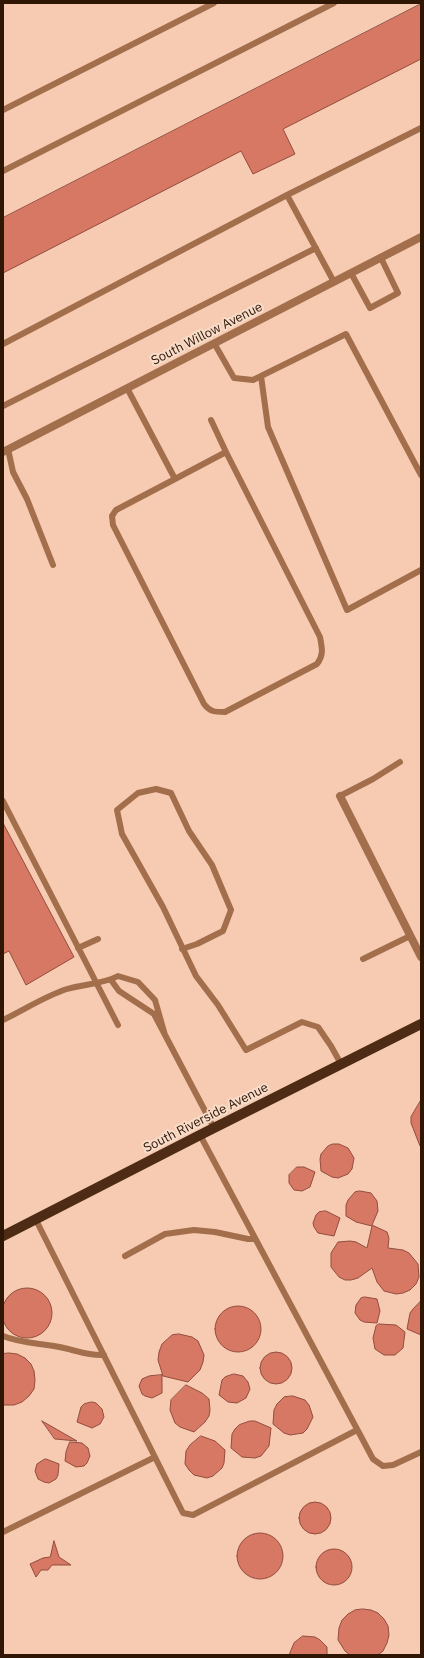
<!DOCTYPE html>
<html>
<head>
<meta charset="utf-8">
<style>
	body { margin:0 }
	#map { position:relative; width:424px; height:1658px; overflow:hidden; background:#f6cbb1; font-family:"IBM Plex Sans",sans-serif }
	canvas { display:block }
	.frame { position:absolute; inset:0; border:4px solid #2f1605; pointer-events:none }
</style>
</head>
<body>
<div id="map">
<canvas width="424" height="1658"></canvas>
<div class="frame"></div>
</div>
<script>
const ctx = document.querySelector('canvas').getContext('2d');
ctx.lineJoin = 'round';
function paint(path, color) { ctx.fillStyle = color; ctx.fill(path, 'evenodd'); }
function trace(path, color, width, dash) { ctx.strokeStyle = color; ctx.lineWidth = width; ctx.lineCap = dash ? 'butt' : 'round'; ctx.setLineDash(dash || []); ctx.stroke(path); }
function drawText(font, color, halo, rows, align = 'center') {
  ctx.font = font + ' "IBM Plex Sans",sans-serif'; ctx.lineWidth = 4; ctx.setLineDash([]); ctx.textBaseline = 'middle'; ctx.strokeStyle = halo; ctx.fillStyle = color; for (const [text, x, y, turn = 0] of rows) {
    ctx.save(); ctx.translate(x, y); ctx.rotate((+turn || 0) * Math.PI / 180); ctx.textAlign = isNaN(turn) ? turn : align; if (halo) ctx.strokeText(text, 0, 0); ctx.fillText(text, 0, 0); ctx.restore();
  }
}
const building = new Path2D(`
	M421,4V59L283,129L295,154L253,174L241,151L3,273V218Z
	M3,823L74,957L26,985L9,951L3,954Z
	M421,1100V1146H420L411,1123V1117Z
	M333,1144H339L348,1148L354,1158L352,1169L348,1174L338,1178L332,1177L321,1171L320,1159L321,1154L328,1146Z
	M297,1167H304L315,1172L310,1187L302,1191L294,1190L289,1183V1175Z
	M360,1191L371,1193L377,1201L378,1211L372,1225L387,1232L389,1238L388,1248L403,1250L409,1253L418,1264L419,1277L416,1284L410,1290L403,1293L396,1294L384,1291L377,1282L372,1268L358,1278L351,1280H345L339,1277L331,1267V1253L338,1242L350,1241L356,1242L367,1248L372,1226L356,1222L346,1216V1205L348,1200L355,1192Z
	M326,1211L340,1218L334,1236L318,1233L314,1227L313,1223L316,1215L319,1212Z
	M2 1313a25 25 0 1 1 50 0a25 25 0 1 1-50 0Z
	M365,1297L377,1299L380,1311L377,1323L364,1322L360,1320L355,1313L356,1305L361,1298Z
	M421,1301V1335L407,1329L410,1313L413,1309Z
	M215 1329a23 23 0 1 1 46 0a23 23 0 1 1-46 0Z
	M379,1324L396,1325L405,1332L403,1348L395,1355H384L375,1349L373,1338L376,1326Z
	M179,1334L192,1337L198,1341L204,1355L203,1362L200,1370L188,1382L163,1376L158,1360L159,1352L162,1344L172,1335Z
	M260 1368a16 16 0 1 1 32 0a16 16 0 1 1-32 0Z
	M9,1353L17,1354L25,1358L31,1364L34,1371L35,1380L34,1389L29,1396L22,1402L14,1405H3V1354Z
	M234,1374L243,1376L248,1382L250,1389L246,1398L237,1403L228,1402L219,1395L222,1380L225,1377Z
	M162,1375V1393L152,1398L145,1396L142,1394L139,1386L142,1379L149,1376Z
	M186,1385L202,1393L209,1399L210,1410L209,1416L205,1422L194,1432L180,1427L175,1423L170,1410L171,1400Z
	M293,1396L305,1400L309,1405L313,1417L307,1429L303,1433L290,1435L284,1433L273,1424L274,1410L277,1404L284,1397Z
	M92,1402L96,1403L102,1409L104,1417L100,1424L92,1428L77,1422L81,1407L84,1404Z
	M42,1421L77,1441L55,1439Z
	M250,1421H255L271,1428L269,1446L261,1456L255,1458L242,1457L231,1448L232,1434L235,1429L239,1425Z
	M201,1436L215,1441L225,1450L224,1463L222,1468L213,1476L207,1478L194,1475L189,1470L185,1464L186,1451L190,1445Z
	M70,1442L82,1443L88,1448L90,1456L87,1463L84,1466L76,1467L65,1461L66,1452Z
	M46,1459L59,1464L58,1475L56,1479L49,1483L44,1482L38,1479L35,1471L37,1464L43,1460Z
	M299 1518a16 16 0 1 1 32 0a16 16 0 1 1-32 0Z
	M237 1556a23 23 0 1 1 46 0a23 23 0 1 1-46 0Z
	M54,1541L59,1557L71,1565H52L48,1570H41L36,1577L30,1564L43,1558L50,1557Z
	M316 1567a18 18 0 1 1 36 0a18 18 0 1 1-36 0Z
	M363,1609L371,1610L378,1613L384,1619L388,1626L389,1635L387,1643L383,1651L378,1655H350L345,1651L338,1640L339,1628L342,1620L348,1614L355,1610Z
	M303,1636L315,1637L320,1640L327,1647V1655H289L294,1643Z`);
paint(building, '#d67864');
trace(building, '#934c3d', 1);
trace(new Path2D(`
	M3,110L214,3
	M3,171L334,3
	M287,195L334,282
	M351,273L370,308L398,293L381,258
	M214,343L234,378L253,380L346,334L421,475
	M3,344L287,195L421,128
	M261,376L268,427L347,610L421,570
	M127,388L175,479L116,510L112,516L113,525L204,704C210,712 215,712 225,712L317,664C324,655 322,648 320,637L226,452L211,420
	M3,406L316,248
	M8,449L13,472L27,499L53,565
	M175,479L226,452
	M340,796L373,779L400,762
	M3,801L118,1025
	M78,948L98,939
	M182,949L197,944L223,931L231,910L212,865L189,831L171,793L156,789L138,793L117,810L122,834L163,907L196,976L218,1005L246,1050L302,1022L318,1027L331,1046L341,1064
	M363,959L410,936
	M111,980L119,991L154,1014L214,1128
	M3,1020C24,1010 45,996 67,989C83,984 104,984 118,976L138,982L155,1000L165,1035
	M200,1135L373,1459L383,1466L393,1465L421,1452
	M36,1220L183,1513L193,1515L357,1430
	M125,1256L165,1234L194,1230L215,1232L248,1239H255
	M3,1336C22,1344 44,1343 64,1348C78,1351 89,1356 104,1355
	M3,1532L155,1457`), '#a26e4c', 6);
trace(new Path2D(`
	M3,452L421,237
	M340,796L421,957`), '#a26e4c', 8);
trace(new Path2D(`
	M3,1236L200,1135L421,1024`), '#4d2b14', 10);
drawText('13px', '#2f1605', '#f8dcca', [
	["South Willow Avenue",207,334,-27],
	["South Riverside Avenue",206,1118,-27]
]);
</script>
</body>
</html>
